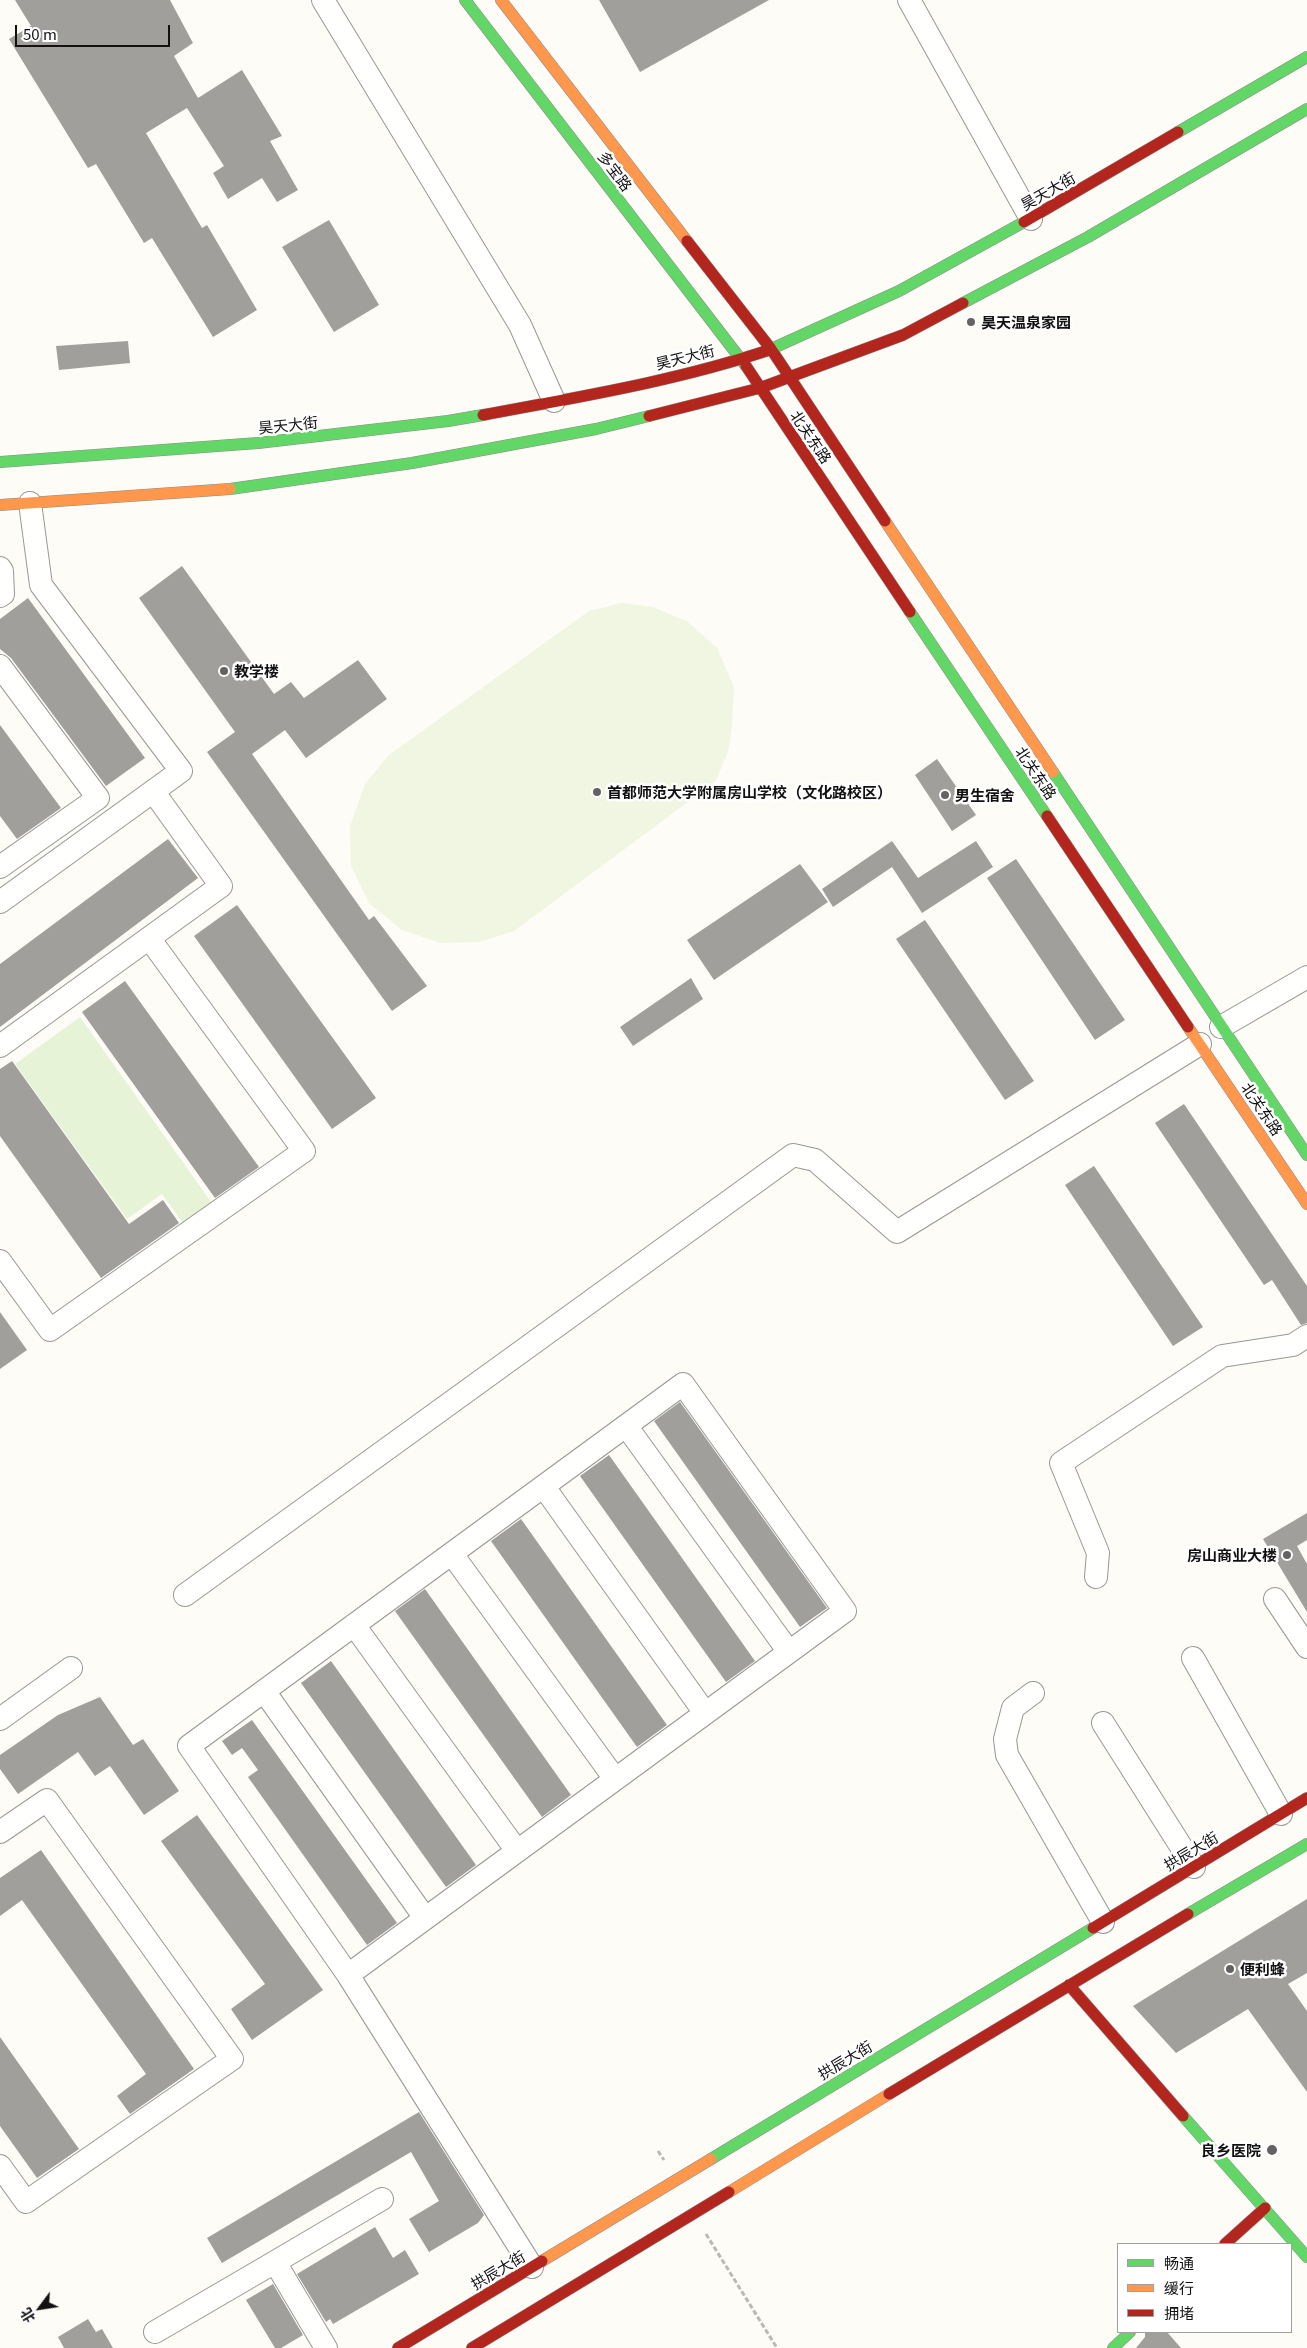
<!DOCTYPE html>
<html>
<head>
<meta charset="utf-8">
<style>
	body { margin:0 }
	#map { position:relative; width:1307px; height:2348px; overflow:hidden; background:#fdfcf7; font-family:Georgia,"Noto Sans SC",serif }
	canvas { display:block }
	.legend { position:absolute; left:1117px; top:2243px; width:175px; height:90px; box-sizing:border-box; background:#fff; border:1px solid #a0a0a0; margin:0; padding:6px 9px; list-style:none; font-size:15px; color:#111 }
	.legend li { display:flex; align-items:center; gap:10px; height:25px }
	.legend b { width:25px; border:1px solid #a0a0a0 }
	.north { position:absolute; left:15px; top:2283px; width:50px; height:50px; -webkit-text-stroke:4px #fff; paint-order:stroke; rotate:239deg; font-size:14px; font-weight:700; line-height:20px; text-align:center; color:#111 }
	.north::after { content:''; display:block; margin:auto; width:18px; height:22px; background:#111; clip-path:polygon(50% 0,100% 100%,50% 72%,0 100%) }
	.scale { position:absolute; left:15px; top:25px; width:155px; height:22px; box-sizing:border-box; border:2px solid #111; border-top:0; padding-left:6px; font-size:15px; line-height:18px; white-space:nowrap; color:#111; -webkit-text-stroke:4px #fff; paint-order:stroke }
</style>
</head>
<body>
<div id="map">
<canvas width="1307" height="2348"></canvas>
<ul class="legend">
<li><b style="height:6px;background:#63d668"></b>畅通</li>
<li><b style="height:6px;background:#ff974d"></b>缓行</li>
<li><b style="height:6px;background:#b3261e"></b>拥堵</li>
</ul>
<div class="north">北</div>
<div class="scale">50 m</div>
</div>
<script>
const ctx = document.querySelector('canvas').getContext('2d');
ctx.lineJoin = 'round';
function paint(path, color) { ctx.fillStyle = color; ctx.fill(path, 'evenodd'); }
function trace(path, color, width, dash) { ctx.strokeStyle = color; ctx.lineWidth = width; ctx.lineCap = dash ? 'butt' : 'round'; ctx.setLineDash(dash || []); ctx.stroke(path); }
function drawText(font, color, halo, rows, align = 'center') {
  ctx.font = font + ' Georgia,"Noto Sans SC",serif'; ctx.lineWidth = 5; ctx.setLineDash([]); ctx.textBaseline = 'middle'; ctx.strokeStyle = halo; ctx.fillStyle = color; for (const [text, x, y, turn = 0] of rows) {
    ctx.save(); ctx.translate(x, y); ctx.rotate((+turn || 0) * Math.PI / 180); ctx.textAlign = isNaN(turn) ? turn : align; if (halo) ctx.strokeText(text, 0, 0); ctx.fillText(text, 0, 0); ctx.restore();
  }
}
paint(new Path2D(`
	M80,1017L214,1206L185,1226L162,1194L127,1219L15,1064Z`), '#e7f3d7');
paint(new Path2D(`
	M622,603L653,607L688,622L717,648L734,687L732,725L728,752L715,782L514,931L479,942L440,943L402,930L369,903L351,866L350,826L365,784L389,755L589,611Z`), '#f0f6e1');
paint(new Path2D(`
	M15,0H170L193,43L174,56L198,98L242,70L282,136L270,141L298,190L277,202L262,178L228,199L213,173L224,166L187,108L146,133L202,228L207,225L257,310L213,337L152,238L144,243L96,164L88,168L9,39L31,26Z
	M599,0H769L640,72Z
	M329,220L379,305L334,332L282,247Z
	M128,341L130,363L59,370L56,346Z
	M182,566L274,694L291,682L304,698L358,660L387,699L306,758L285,730L252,754L369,920L374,916L427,986L392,1011L207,752L235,732L139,598Z
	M28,598L145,758L106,786L11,658L0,649V619Z
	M0,725L61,808L17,839L0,816Z
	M937,759L976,815L952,831L915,775Z
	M168,839L198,878L0,1027V964Z
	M892,841L918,878L976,841L993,867L922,913L892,867L833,907L822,889Z
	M1016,859L1125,1020L1095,1040L987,878Z
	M800,864L828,902L714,980L687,940Z
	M237,905L376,1098L332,1129L194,936Z
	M925,920L1034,1081L1005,1100L896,939Z
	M691,978L703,999L633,1046L620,1027Z
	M125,981L259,1167L215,1198L82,1012Z
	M12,1061L129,1224L163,1200L179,1223L101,1278L0,1136V1069Z
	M1184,1104L1307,1286V1323L1301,1325L1272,1280L1264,1285L1155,1123Z
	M1094,1166L1203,1327L1173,1346L1065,1185Z
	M0,1312L27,1350L0,1369Z
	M680,1402L827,1608L800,1627L654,1421Z
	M609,1455L755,1661L726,1682L580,1476Z
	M1307,1513V1540L1297,1546L1307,1564V1612L1263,1539Z
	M521,1519L667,1725L637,1747L491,1541Z
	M425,1589L571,1795L542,1817L395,1611Z
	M331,1661L476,1865L446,1887L301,1683Z
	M100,1697L133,1745L143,1739L179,1791L144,1815L110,1766L95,1776L78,1752L18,1794L0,1769V1755L58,1715Z
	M252,1720L397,1923L367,1945L248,1777L258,1770L242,1748L232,1755L222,1741Z
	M197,1815L323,1990L252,2040L231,2009L265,1984L161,1841Z
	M41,1850L194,2069L130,2114L117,2096L146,2074L22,1900L0,1916V1878Z
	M1307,1899V1973L1288,1984L1307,2011V2092L1248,2009L1176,2053L1133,2006Z
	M0,2037L79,2149L37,2178L0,2126Z
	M419,2112L484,2215L478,2223L429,2252L409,2219L439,2201L411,2152L222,2263L207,2238Z
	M375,2227L393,2258L405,2250L419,2274L333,2324L330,2319L326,2322L297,2274Z
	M273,2284L303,2335L281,2348H275L246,2300Z
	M88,2319L96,2332L102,2329L113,2348H64L58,2337Z
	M1145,2332H1167L1181,2348H1136L1145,2337Z`), '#a19f9c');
const street = new Path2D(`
	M323,0L520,325L554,401
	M909,0L1031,219
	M0,568L2,571L3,594L0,596
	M0,666L98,798L0,867
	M0,902L181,771L41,585L30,503
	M1221,1027L1307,977
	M0,1046L221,886L153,791
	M0,1261L50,1330L304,1151L149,938
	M627,1427L789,1652
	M544,1487L705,1713
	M452,1554L615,1779
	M1096,1577L1098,1553L1061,1463L1222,1356L1293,1345L1307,1336
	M185,1595L793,1155L815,1160L897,1232L1200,1044
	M1275,1599L1307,1647
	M354,1625L517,1851
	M1193,1658L1281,1814
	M264,1691L425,1918
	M1033,1693L1013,1708L1005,1739L1007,1755L1103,1922
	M0,1719L71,1668
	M1103,1723L1194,1867
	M0,1832L47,1800L232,2059L26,2202L0,2166
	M348,1975L845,1611L683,1384L189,1746L348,1975L532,2267
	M275,2262L382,2199
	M155,2332L275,2262L326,2348`);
const fast = new Path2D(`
	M465,0L746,366
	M1178,132L1307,57
	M963,303L1088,237L1307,109
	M769,350L899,291L1024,222
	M0,462L258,443L448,421L483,415
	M230,489L412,463L596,429L649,416
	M910,612L1047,816
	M1053,772L1307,1155
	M1188,1914L1307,1844
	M1183,2116L1307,2257
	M711,2159L1093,1928
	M1113,2348L1130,2332`);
const slow = new Path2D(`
	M501,0L687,241
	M0,505L230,489
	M885,521L1053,772
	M1188,1027L1307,1204
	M729,2192L889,2094
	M542,2261L711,2159`);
const jam = new Path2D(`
	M1024,222L1178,132
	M687,241L771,349L885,521
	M746,366L910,612
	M483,415C578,397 676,381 769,350
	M649,416L760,388L903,335L963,303
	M1047,816L1188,1027
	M1093,1928L1307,1798
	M1069,1985L1183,2116
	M889,2094L1188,1914
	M1225,2244L1265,2208
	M398,2348L542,2261
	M472,2348L729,2192`);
trace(street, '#979795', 24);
trace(fast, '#8e8d8b', 12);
trace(slow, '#8e8d8b', 12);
trace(jam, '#8e8d8b', 12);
trace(new Path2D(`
	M658,2151L664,2160
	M706,2234L777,2348`), '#b9b9b8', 3, [5, 2.5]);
trace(street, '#fffffe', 22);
trace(fast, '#63d668', 11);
trace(slow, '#ff974d', 11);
trace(jam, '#b3261e', 11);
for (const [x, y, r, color] of [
	[971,322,5,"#646362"],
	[224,671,5,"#646362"],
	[597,792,5,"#646362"],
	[945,795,5,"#646362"],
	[1287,1555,5,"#646362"],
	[1230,1969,5,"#646362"],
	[1272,2150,6,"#646362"]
]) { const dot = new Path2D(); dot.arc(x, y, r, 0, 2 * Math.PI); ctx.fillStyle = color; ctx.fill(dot); trace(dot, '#fff', 2); }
drawText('15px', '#111', '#fff', [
	["多宝路",615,171,53],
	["昊天大街",1048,191,-30],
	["昊天大街",685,357,-14],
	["昊天大街",288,425,-6],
	["北关东路",811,437,56],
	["北关东路",1036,773,56],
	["北关东路",1262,1109,56],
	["拱辰大街",1191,1851,-31],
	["拱辰大街",845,2060,-31],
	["拱辰大街",498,2270,-31]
]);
drawText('bold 15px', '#111', '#fff', [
	["昊天温泉家园",981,322],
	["教学楼",234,671],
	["首都师范大学附属房山学校（文化路校区）",607,792],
	["男生宿舍",955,795],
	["房山商业大楼",1277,1555,"right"],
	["便利蜂",1240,1969],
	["良乡医院",1261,2150,"right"]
], 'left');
</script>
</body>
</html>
